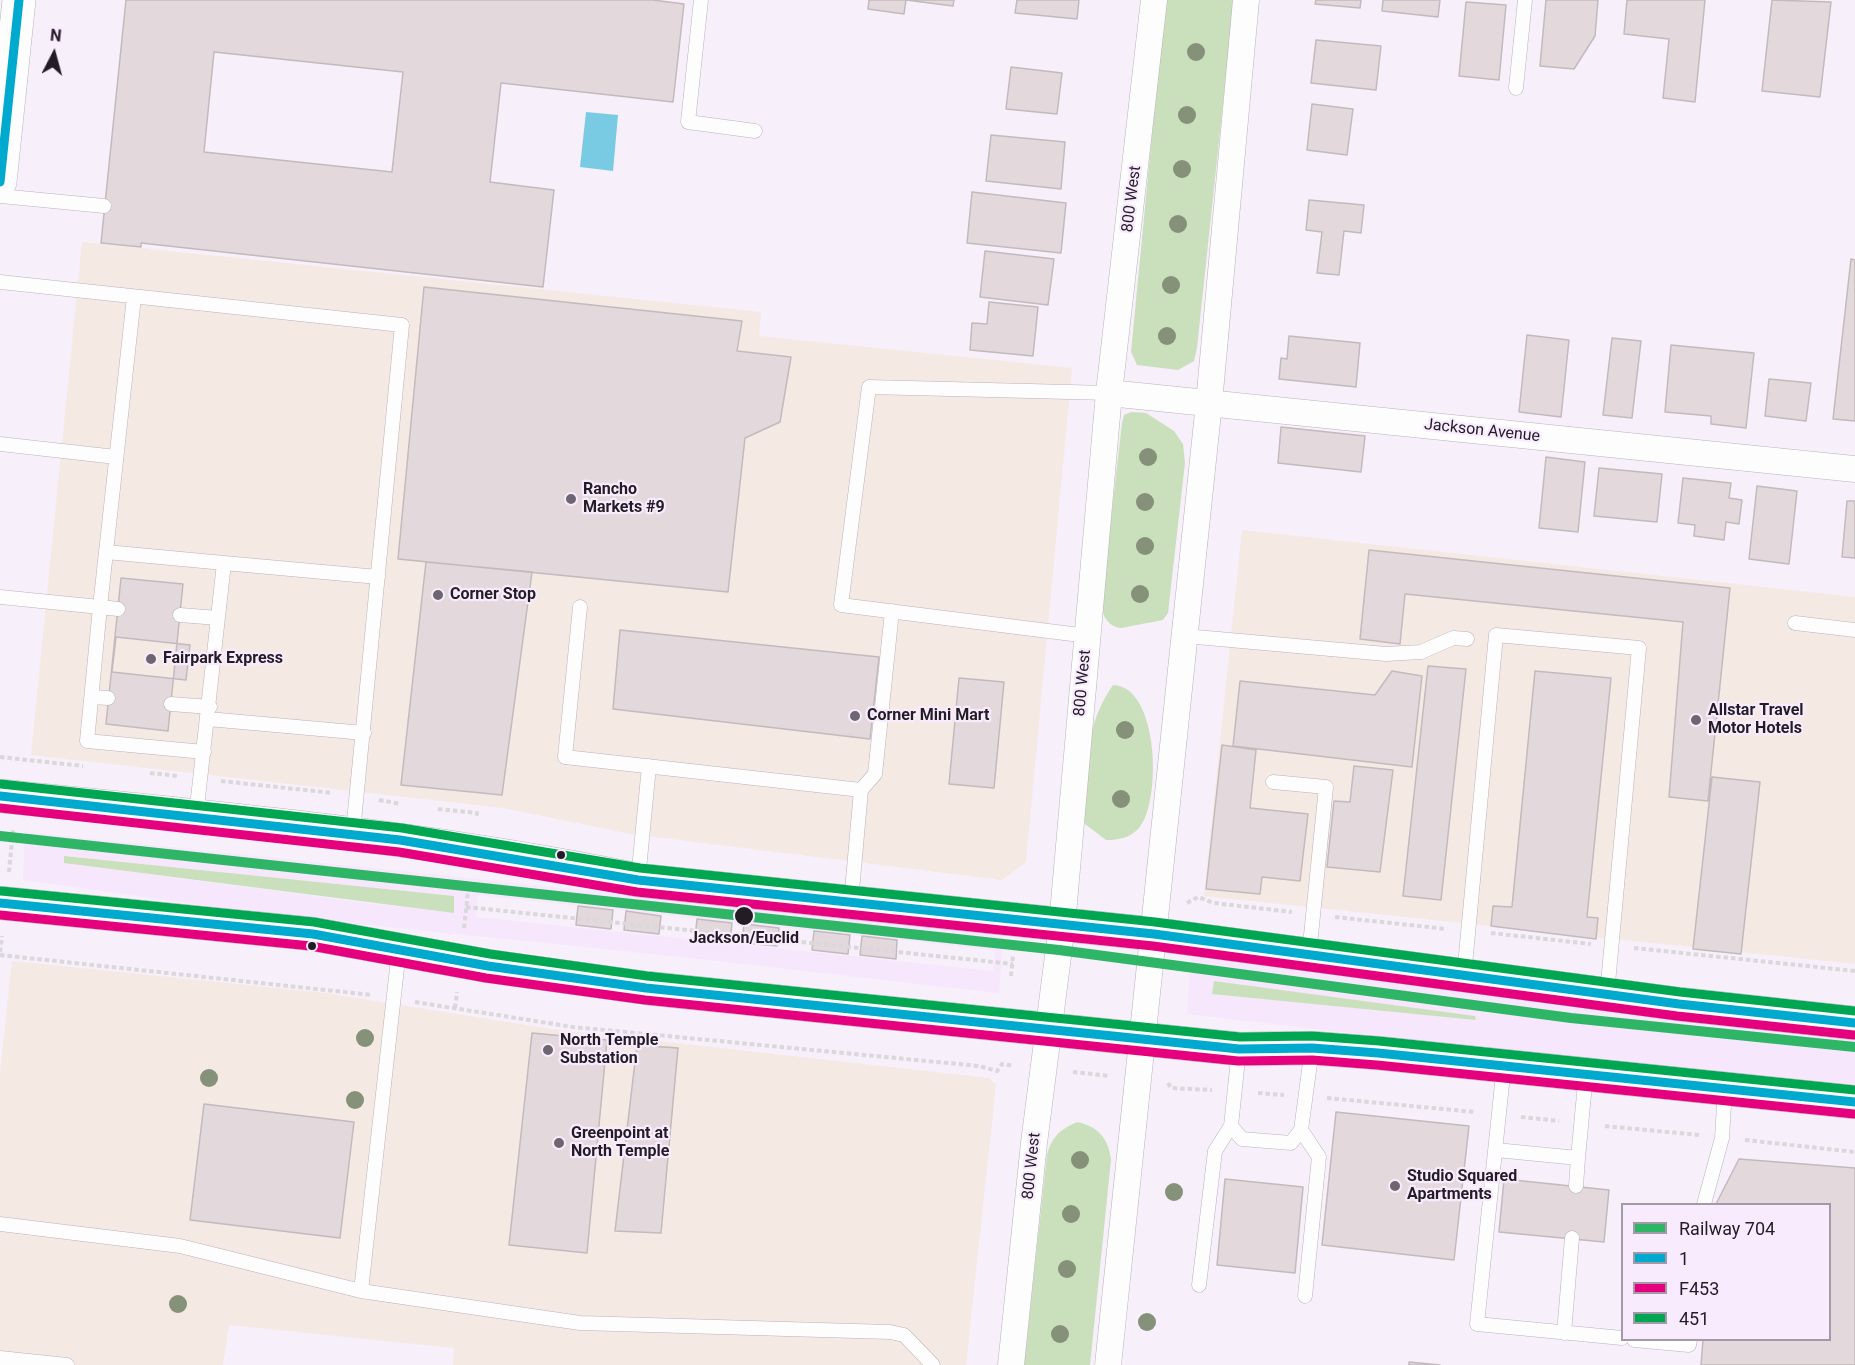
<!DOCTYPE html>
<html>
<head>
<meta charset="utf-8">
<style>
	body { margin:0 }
	#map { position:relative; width:1855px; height:1365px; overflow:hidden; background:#f7effa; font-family:Roboto,sans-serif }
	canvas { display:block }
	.legend { position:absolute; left:1621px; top:1203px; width:210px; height:138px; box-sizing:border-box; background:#f9ebfe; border:2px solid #a399a7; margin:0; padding:8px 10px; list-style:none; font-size:18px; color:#221d25 }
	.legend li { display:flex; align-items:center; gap:12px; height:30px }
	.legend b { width:30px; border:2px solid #a399a7 }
	.north { position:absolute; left:24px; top:24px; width:60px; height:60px; -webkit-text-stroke:4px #f9ebfe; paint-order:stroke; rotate:6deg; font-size:16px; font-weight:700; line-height:24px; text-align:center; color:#221d25 }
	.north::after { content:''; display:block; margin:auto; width:21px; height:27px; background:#221d25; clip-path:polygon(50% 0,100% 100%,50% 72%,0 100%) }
</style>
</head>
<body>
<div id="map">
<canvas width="1855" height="1365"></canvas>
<ul class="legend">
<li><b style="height:8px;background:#2eb566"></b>Railway 704</li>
<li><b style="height:8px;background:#00a9ce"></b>1</li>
<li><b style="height:8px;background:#e5007d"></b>F453</li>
<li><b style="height:8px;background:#00a651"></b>451</li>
</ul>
<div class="north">N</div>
</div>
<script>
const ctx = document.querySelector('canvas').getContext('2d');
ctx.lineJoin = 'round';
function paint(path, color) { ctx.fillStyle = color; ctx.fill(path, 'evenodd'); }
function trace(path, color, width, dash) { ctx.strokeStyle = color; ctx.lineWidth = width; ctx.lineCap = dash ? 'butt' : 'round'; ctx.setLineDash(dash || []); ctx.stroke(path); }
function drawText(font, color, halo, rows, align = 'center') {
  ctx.font = font + ' Roboto,sans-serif'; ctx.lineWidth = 4.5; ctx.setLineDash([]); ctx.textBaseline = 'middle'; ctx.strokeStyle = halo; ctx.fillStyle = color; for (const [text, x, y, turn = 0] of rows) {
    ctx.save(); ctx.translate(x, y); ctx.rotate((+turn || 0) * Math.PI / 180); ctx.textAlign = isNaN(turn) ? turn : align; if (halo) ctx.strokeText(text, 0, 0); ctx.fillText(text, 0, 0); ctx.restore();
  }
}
paint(new Path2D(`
	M82,242L761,312L759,336L1072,368L1026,862L1002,880L631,834L503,808L31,755Z
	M1242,530L1855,597V964L1204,896Z
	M12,961L325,993L551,1029L989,1078L996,1085L966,1365H453L454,1348L229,1325L223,1365H0V1072Z`), '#f5e9e3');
paint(new Path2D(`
	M25,832L1004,934L999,993L672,956L271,915L23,880ZM64,856L454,896V912L373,904L64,863ZM478,895L995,950L993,971L476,917Z
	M1191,957L1247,961L1855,1037V1085L1436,1043L1187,1014Z`), '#f6e7fc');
paint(new Path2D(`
	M1165,0H1234L1197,348L1194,361L1178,370L1137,365L1131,352Z
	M1131,412L1146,413L1174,431L1183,444L1185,463L1168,613L1163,620L1121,628C1109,627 1103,617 1101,606L1122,423L1124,415Z
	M1113,685C1159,686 1162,802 1139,828C1130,838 1119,840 1106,840L1085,824L1081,813C1086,766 1085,725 1113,685Z
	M64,856L454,896V913L64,863Z
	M1214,981L1475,1016L1476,1020L1212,994Z
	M1077,1122C1098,1126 1109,1139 1111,1160L1090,1365H1024L1047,1155C1051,1138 1060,1129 1077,1122Z`), '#cae0bc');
paint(new Path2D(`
	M586,112L618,115L613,171L580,167Z`), '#78cbe2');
const building = new Path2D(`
	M126,0H653L684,4L673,102L501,83L490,182L554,190L543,287L141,243V247L101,243ZM214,52L403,72L392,172L204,152Z
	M869,0H954L953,6L906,0L904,14L868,9Z
	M1017,0H1079L1077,19L1015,13Z
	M1316,0H1361L1360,8L1315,4Z
	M1383,0H1440L1438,17L1382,11Z
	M1546,0H1598L1595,36L1574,69L1540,66Z
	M1627,0H1705L1695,102L1663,98L1669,39L1624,34Z
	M1772,0L1831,2L1820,97L1762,91Z
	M1466,2L1506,5L1499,80L1459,76Z
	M1316,40L1381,46L1376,90L1311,83Z
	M1011,67L1062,73L1057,114L1006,109Z
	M1312,104L1353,109L1347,155L1307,150Z
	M991,135L1065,142L1061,189L986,181Z
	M972,192L1066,203L1061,253L967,243Z
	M1309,200L1364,205L1361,233L1344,231L1339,275L1317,273L1322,232L1306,230Z
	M985,251L1054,259L1048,305L980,297Z
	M1851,259L1855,260V421L1833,419Z
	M424,287L742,321L737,351L791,357L780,422L745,438L728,592L398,559Z
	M989,302L1038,307L1033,356L970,350L972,323L987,324Z
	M1527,335L1569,340L1561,417L1519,412Z
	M1289,336L1360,343L1356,387L1279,379L1281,358L1287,359Z
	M1612,338L1641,341L1632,418L1603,415Z
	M1671,345L1754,353L1746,428L1711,424V416L1665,412Z
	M1769,379L1811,383L1806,421L1765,416Z
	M1281,427L1365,436L1361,472L1278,463Z
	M1546,457L1585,462L1578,532L1539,528Z
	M1599,468L1662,474L1657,522L1594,516Z
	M1683,478L1731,483L1729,498L1742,500L1739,524L1726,522L1724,540L1694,536L1695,525L1678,523Z
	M1757,486L1797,491L1789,564L1749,559Z
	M1847,501H1855V558L1842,557Z
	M1369,550L1730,588L1708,801L1669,797L1683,622L1405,594L1400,644L1360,639Z
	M426,562L532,572L502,795L401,785Z
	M121,578L183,584L168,731L106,724Z
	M620,630L879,657L870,739L613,709Z
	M116,637L190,645L186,680L112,672Z
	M1428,666L1466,669L1441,900L1403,896Z
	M1392,671L1422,676L1412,767L1233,746L1240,681L1375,695Z
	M1535,671L1611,678L1587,917L1598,918L1596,939L1491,926L1493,906L1512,907Z
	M959,678L1004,682L994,788L949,784Z
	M1222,745L1256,750L1250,808L1308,814L1300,881L1262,877L1260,894L1206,889Z
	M1354,766L1393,770L1380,872L1327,867L1334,801L1350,802Z
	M1712,777L1760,782L1741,954L1693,949Z
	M578,906L613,910L611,929L576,925Z
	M626,911L661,916L659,934L624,930Z
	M697,919L732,923L730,942L695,938Z
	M744,924L779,928L777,946L742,943Z
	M814,931L850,935L848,954L812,950Z
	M862,936L897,940L896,959L860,955Z
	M532,1033L607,1040L587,1253L509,1245Z
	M637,1045L678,1048L661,1233L615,1231Z
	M204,1104L354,1122L340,1238L190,1220Z
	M1336,1112L1469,1126L1454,1260L1322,1245Z
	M1739,1159L1855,1168V1365H1701L1703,1340H1830V1204H1716Z
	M1225,1179L1303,1187L1295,1273L1217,1265Z
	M1504,1179L1609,1190L1604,1242L1499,1232Z
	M1409,1362L1440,1365H1409Z`);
paint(building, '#e3d8db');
trace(building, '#c3babd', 1.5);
const service = new Path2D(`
	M701,0L688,122L755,131
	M1516,88L1525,0
	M0,196L104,206
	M0,282L402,325L353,832
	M134,297L106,552L224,563L196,816
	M0,444L116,457
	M224,563L378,577
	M0,597L100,607L106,552
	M580,607L565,757L861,790
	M118,609L100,607L87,741L204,752
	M180,615L218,618
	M1795,623L1855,630
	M1088,636L841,605L869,387L1109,393
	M1185,636L1386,654L1421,652L1453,638L1467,639
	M92,697L108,698
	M171,704L210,707
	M208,719L364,733
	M1273,782L1326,787L1309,955
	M638,880L649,766
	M851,902L861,790L875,774L892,611
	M1464,976L1496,635L1639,648L1607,994
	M1239,1049L1231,1126L1242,1139L1291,1143L1301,1130L1312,1048
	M1504,1065L1477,1324L1622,1338
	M1301,1130L1319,1157L1305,1296
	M1496,1150L1578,1158L1586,1073
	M1576,1186L1578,1158
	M1704,1204L1722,1138L1725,1089
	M0,1224L180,1246L361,1291L580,1323L890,1332L904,1335L933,1365
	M1199,1285L1215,1151L1231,1126
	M361,1291L399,950
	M1564,1333L1572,1238
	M1634,1340L1689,1345L1690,1340
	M0,1358L67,1365`);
const minor = new Path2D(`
	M1109,393L1855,469
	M1011,1365L1034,1143L1062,925L1109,393L1154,0
	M1108,1365L1209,403L1246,0`);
const secondary = new Path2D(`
	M0,182L19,0
	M0,796C214,817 428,837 638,880L1154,934L1679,1004L1855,1023
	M0,903L313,934L488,966L646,988L1239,1049L1312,1048L1378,1053L1855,1102`);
trace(service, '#b9b2bb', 15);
trace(minor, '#b9b2bb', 27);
trace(secondary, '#b9b2bb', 34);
trace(new Path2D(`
	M0,757L83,766
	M150,773L178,776
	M221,781L333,793
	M379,800L401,804
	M438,809L477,813L476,818
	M9,872L13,829
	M1187,903L1198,897L1214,903L1292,912
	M466,907L1013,964
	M1335,917L1447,929
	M464,928L469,882
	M1491,933L1591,944
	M1634,948L1855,971
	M0,952L2,936
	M0,955L372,995
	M1011,976L1013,956
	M415,1002L573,1027L979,1066L997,1071L1002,1064L1014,1066
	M455,1008L457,992
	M1073,1072L1110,1076
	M1168,1083L1171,1088L1212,1090
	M1258,1093L1284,1095
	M1327,1098L1475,1112
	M1521,1117L1559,1121
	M1605,1126L1699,1135
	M1745,1140L1855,1152`), '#dad8db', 4, [4.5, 3]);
trace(service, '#fefdfe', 14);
trace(minor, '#fefdfe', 26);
trace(secondary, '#fefdfe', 33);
trace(new Path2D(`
	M0,182L19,0
	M0,796L400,840L638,880L1154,934L1679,1004L1855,1023
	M0,903L313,934L488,966L646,988L1239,1049L1312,1048L1378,1053L1855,1102`), '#00a9ce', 9);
trace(new Path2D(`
	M0,808L399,852L637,892L1153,946L1677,1016L1854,1035
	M0,915L311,946L486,978L645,1000L1238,1061L1312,1060L1377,1065L1854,1114`), '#e5007d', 9);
trace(new Path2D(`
	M1,784L402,828L640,868L1155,922L1680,992L1855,1011
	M1,891L314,922L490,954L647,976L1240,1037L1312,1036L1379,1041L1855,1090`), '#00a651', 9);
trace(new Path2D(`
	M0,836L1059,950L1571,1018L1855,1047`), '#2eb566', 10);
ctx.fillStyle = '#859179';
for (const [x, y] of [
	[1196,52],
	[1187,115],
	[1182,169],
	[1178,224],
	[1171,285],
	[1167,336],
	[1148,457],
	[1145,502],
	[1145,546],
	[1140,594],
	[1125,730],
	[1121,799],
	[365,1038],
	[209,1078],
	[355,1100],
	[1080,1160],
	[1174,1192],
	[1071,1214],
	[1067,1269],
	[178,1304],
	[1147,1322],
	[1060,1334]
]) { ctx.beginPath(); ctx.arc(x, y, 9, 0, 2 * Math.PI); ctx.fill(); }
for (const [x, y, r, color] of [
	[571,499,6,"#6d6670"],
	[438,595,6,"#6d6670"],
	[151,659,6,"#6d6670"],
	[855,716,6,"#6d6670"],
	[1696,720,6,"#6d6670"],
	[561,855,5,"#221d25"],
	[744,916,10,"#221d25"],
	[312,946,5,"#221d25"],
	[548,1050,6,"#6d6670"],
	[559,1143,6,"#6d6670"],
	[1395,1186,6,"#6d6670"]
]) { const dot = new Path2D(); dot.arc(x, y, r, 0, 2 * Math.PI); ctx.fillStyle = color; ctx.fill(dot); trace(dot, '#f9ebfe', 2); }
drawText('16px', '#221d25', '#f9ebfe', [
	["800 West",1132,199,-83],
	["Jackson Avenue",1482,431,6],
	["800 West",1083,683,-85],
	["800 West",1032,1166,-84]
]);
drawText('bold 16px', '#221d25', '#f9ebfe', [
	["Rancho",583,490],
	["Markets #9",583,508],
	["Corner Stop",450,595],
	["Fairpark Express",163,659],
	["Allstar Travel",1708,711],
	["Motor Hotels",1708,729],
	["Corner Mini Mart",867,716],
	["North Temple",560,1041],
	["Substation",560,1059],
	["Greenpoint at",571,1134],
	["North Temple",571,1152],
	["Studio Squared",1407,1177],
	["Apartments",1407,1195]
], 'left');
drawText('bold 16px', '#221d25', '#f9ebfe', [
	["Jackson/Euclid",744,939]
]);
</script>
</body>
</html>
